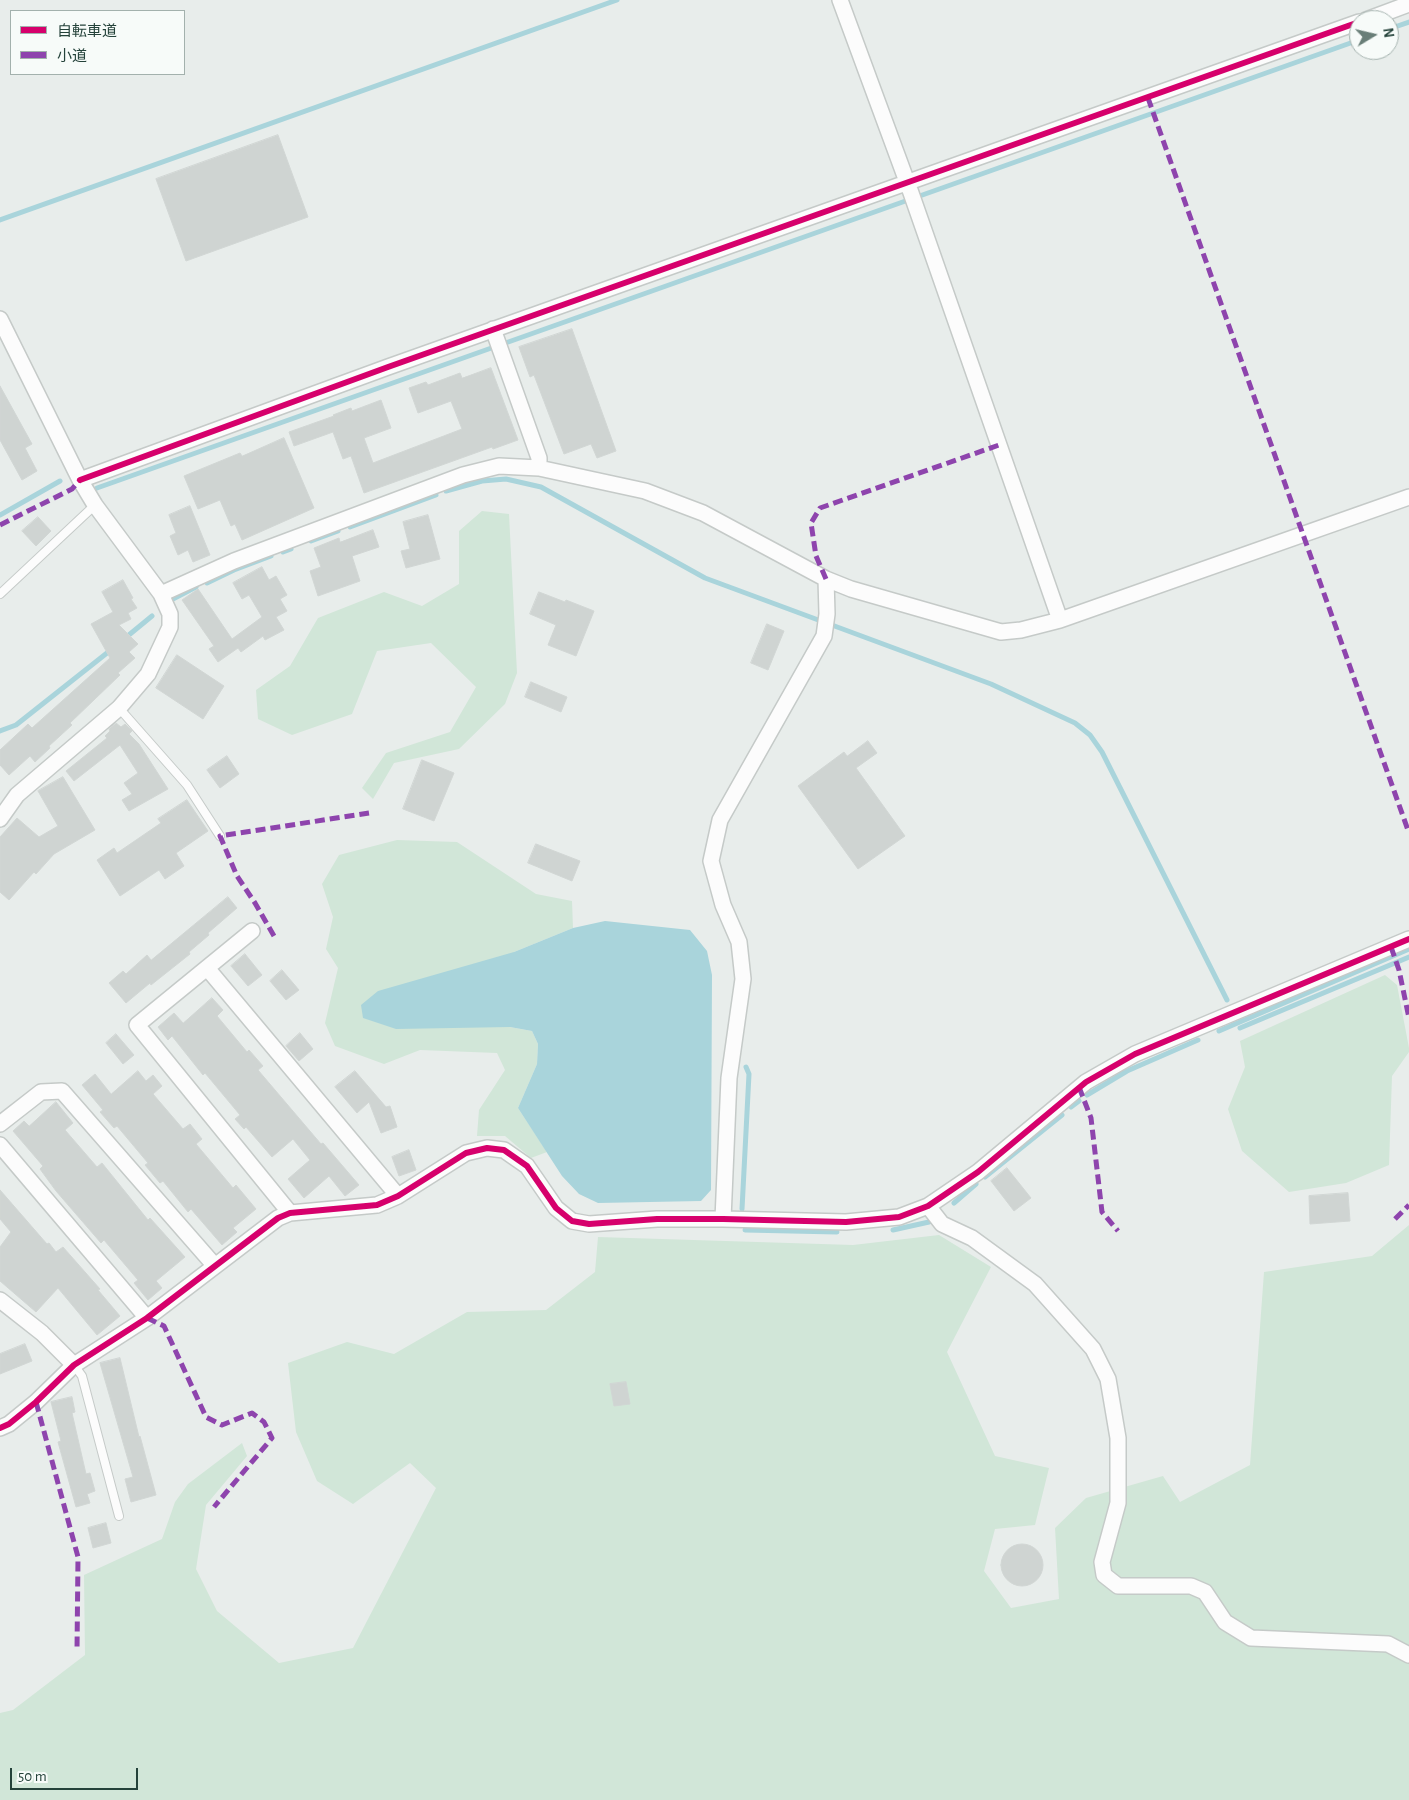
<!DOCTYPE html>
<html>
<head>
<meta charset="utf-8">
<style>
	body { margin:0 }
	#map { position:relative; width:1409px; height:1800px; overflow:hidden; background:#e8edeb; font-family:"Alegreya Sans","Noto Sans JP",sans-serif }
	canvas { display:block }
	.legend { position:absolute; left:10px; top:10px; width:175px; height:65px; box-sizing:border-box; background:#f7fbf9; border:1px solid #a3b1ad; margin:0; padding:6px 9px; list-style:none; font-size:15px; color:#24423a }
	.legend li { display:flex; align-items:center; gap:10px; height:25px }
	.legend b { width:25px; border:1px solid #a3b1ad }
	.north { position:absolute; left:1349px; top:10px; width:50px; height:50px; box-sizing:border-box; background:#f7fbf9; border:1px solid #a3b1ad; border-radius:50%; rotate:81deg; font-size:14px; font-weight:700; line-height:20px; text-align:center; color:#24423a }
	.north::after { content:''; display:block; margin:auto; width:18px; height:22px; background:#697e78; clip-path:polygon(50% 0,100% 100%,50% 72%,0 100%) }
	.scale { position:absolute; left:10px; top:1768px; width:128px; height:22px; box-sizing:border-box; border:2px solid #24423a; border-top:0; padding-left:6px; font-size:15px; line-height:18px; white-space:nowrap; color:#24423a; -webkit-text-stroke:4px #f7fbf9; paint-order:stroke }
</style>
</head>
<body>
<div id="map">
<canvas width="1409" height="1800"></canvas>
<ul class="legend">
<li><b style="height:6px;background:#d6006c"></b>自転車道</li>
<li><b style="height:6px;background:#8e44ad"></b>小道</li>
</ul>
<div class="north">N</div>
<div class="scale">50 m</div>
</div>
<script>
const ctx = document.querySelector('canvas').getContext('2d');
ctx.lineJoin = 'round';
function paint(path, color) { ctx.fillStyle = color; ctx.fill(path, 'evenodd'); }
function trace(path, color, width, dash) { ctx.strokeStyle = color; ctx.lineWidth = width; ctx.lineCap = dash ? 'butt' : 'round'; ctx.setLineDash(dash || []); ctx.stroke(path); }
paint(new Path2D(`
	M482,511L509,514L517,673L505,704L459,749L394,763L373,799L362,788L386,753L450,732L476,687L431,643L377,651L352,714L292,735L258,719L256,690L290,666L318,618L384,592L422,606L459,584V531Z
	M397,840L457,842L536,894L572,901L573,928L514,952L510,1027L532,1031L538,1044L537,1064L518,1108L547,1152L531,1158L505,1136H477L479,1110L505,1070L497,1053L420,1050L384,1064L335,1046L325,1023L338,968L326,949L333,917L322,884L339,855Z
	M1385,975L1397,985L1409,1048V1052L1392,1076L1389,1165L1346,1183L1289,1192L1242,1151L1228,1109L1245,1067L1240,1041Z
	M1409,1225V1800H0V1713L13,1710L85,1655L84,1575L162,1539L175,1502L188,1484L242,1443L247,1456L206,1505L196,1569L217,1611L279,1663L353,1648L436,1488L410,1463L353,1504L317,1481L296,1432L288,1363L347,1342L394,1354L467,1312L546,1310L595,1272L598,1237L853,1245L939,1235L991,1267L947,1352L995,1456L1049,1468L1035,1525L995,1529L984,1571L1011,1608L1059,1599L1055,1528L1086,1498L1163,1476L1180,1502L1250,1465L1264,1272L1372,1256Z`), '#d1e6d8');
paint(new Path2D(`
	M605,921L690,930L707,951L712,975L711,1190L701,1201L598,1203L579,1194L562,1176L518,1108L537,1064L538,1044L532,1031L510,1027L396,1029L363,1018L361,1005L378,991L514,952L573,928Z`), '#a9d4db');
trace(new Path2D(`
	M1389,29L1409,22
	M0,220L617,0
	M97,488L1359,40
	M446,491L482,481L506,479L541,487L705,578L991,684L1075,723L1090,735L1102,752L1227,1000
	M0,515L60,481
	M350,527L436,495
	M311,541L338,531
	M283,552L291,549
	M207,583L234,570L271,556
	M171,600L196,587
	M124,639L152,616
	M0,731L16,725L112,649
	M1240,1028L1409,957
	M1219,1031L1409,949
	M1087,1095L1127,1071L1198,1040
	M1071,1107L1079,1101
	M985,1177L1062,1115
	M954,1203L976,1184
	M742,1209L749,1074L746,1067
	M745,1230L837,1232
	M893,1230L929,1222`), '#a9d4db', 5);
const building = new Path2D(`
	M278,135L308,217L186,261L156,179Z
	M572,329L616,451L597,458L591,444L564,454L534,375L530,377L519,347Z
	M491,368L518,440L493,449L492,447L364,493L351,456L343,459L333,432L294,446L289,432L334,416L333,415L351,408L352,411L381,400L391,428L364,438L373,463L462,429L451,401L418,413L409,388L426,382L428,385L460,373L462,378Z
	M0,386L32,444L25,448L37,471L22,480L0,440Z
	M284,438L314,508L242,540L235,524L231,526L220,500L198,509L184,476L240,453L242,456Z
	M190,506L210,555L193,562L188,550L178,555L170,536L176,533L169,515Z
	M428,515L440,559L406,568L401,551L410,549L403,522Z
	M38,517L51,531L36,546L22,531Z
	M373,530L379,547L352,556L360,581L318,596L310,571L321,567L314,548L339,538L340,542Z
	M262,567L269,580L276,576L287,595L280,599L287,611L276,617L284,630L265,640L263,636L241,652L238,648L218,662L209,649L214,646L182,600L198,589L232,639L262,617L249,595L242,599L233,583Z
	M123,580L133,598L131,599L137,608L128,613L131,619L119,625L138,644L129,652L135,658L118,673L120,675L70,723L72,725L49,746L50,748L35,762L30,756L9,775L0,765V750L28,724L32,728L110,658L91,624L113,612L102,592Z
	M539,592L565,602L566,600L594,611L576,656L548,645L556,625L530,614Z
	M767,624L784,631L768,670L751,663Z
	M177,655L224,686L203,719L156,688Z
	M531,682L567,697L561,712L525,697Z
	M116,723L121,727L125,724L132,731L129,734L139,744L168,789L129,811L122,800L132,794L124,783L138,773L120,745L74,781L66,771L107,738L105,736L110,731L109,729Z
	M868,741L877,753L856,768L905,836L858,869L798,786L844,752L847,756Z
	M227,756L239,774L220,788L207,770Z
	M422,760L454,773L434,821L403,809Z
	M63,777L95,830L54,854L36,874L34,872L9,900L0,892V837L17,818L39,837L58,826L38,791Z
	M187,800L208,831L176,853L184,866L165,879L159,870L120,896L97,860L114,848L117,853L161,823L158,819Z
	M536,844L580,861L572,881L528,863Z
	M228,897L237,908L208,933L209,935L189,952L190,954L151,985L150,983L126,1003L109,983L123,971L126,974L147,955L151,960Z
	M245,954L262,975L248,986L231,966Z
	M282,970L299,990L286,1000L270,981Z
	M212,998L223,1010L217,1016L247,1052L249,1050L263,1066L258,1070L321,1144L323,1143L359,1185L345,1196L329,1176L304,1198L288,1179L310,1160L293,1139L272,1157L246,1127L244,1129L235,1119L240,1115L205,1073L203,1075L172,1036L168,1040L158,1027L174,1013L183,1023Z
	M300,1033L313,1049L299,1061L286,1046Z
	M116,1034L134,1055L123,1064L106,1043Z
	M138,1071L146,1081L153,1075L162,1086L153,1094L183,1129L190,1124L202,1139L196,1144L233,1188L236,1185L256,1209L233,1228L237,1232L222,1245L191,1209L188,1212L163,1181L160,1183L145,1165L148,1163L117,1126L114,1128L100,1112L103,1110L82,1085L95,1074L111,1094Z
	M355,1071L386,1107L390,1106L397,1127L381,1133L369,1102L357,1113L335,1087Z
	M56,1102L73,1123L65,1130L97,1167L102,1163L148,1220L150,1218L185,1257L156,1281L162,1288L148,1300L134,1283L138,1280L104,1240L101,1243L56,1191L40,1169L43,1166L13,1131L24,1121L29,1126Z
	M409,1150L416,1170L399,1176L392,1157Z
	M1007,1168L1031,1198L1014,1211L991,1181Z
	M0,1190L47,1244L49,1243L56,1252L63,1247L100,1289L98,1290L120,1316L97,1335L58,1288L36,1312L0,1281V1247L11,1232L0,1219Z
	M1348,1193L1350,1221L1310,1224L1309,1196Z
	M25,1344L32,1361L0,1374V1354Z
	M120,1358L139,1437L140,1436L156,1495L131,1502L125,1479L133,1477L100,1363Z
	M626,1382L630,1404L614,1406L610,1384Z
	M72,1397L75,1412L72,1413L86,1474L90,1473L95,1491L87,1494L90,1503L76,1507L58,1442L61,1441L51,1402Z
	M106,1523L111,1543L93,1548L88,1528Z
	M1001 1565a21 21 0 1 1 42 0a21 21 0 1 1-42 0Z`);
paint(building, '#cfd4d2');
trace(building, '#d1d6d4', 1);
const service = new Path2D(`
	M0,594L95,505
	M119,708L187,785L220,836
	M74,1365L82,1376L119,1516`);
const minor = new Path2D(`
	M840,0L910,190L1060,620
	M1366,20L1409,4
	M0,319L80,480L95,505L161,594L170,614V627L148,674L119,708L17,795L0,819
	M493,329L539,458V468
	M80,480L388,367L1359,22
	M161,594L234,561L463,475L499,466L539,468L645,491L703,513L826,579L851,589L1001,632L1021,630L1060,620L1409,497
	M252,931L137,1025L290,1213
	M207,968L398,1196
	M0,1124L41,1092L62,1091L215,1266
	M0,1145L147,1318
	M928,1206L942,1224L972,1238L1035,1284L1093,1349L1108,1379L1118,1438V1503L1102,1562L1104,1575L1118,1586H1191L1205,1592L1225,1622L1251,1638L1388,1644L1409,1655
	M723,1219L729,1078L743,979L739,942L723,905L711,861L720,820L824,636L827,614L826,579
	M0,1300L42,1333L74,1365
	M0,1428L9,1424L36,1402L74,1365L147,1318L278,1218L290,1213L377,1205L398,1196L466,1153L487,1148L504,1150L527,1166L556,1208L572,1221L589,1224L657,1219H723L846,1222L899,1217L928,1206L978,1172L1086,1082L1135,1054L1409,939`);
trace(service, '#c5cac8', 10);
trace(minor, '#c5cac8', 18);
trace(service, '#fcfcfc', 8);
trace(minor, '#fcfcfc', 15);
trace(new Path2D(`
	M1148,98L1409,833
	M0,525L72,489L80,480
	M826,579L816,556L811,523L820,508L999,445
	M274,936L255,903L237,876L220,836L369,813
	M1391,947L1399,970L1409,1018
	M1079,1087L1091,1118L1102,1212L1118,1231
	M1395,1219L1409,1205
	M147,1318L164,1326L206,1417L222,1425L252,1413L264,1422L272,1438L214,1507
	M36,1402L78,1557L77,1650`), '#8e44ad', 5, [10, 5]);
trace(new Path2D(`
	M80,480L388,367L1359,22
	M0,1428L9,1424L36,1402L74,1365L147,1318L278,1218L290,1213L377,1205L398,1196L466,1153L487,1148L504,1150L527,1166L556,1208L572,1221L589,1224L657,1219H723L846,1222L899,1217L928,1206L978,1172L1086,1082L1135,1054L1409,939`), '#d6006c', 6);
</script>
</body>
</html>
